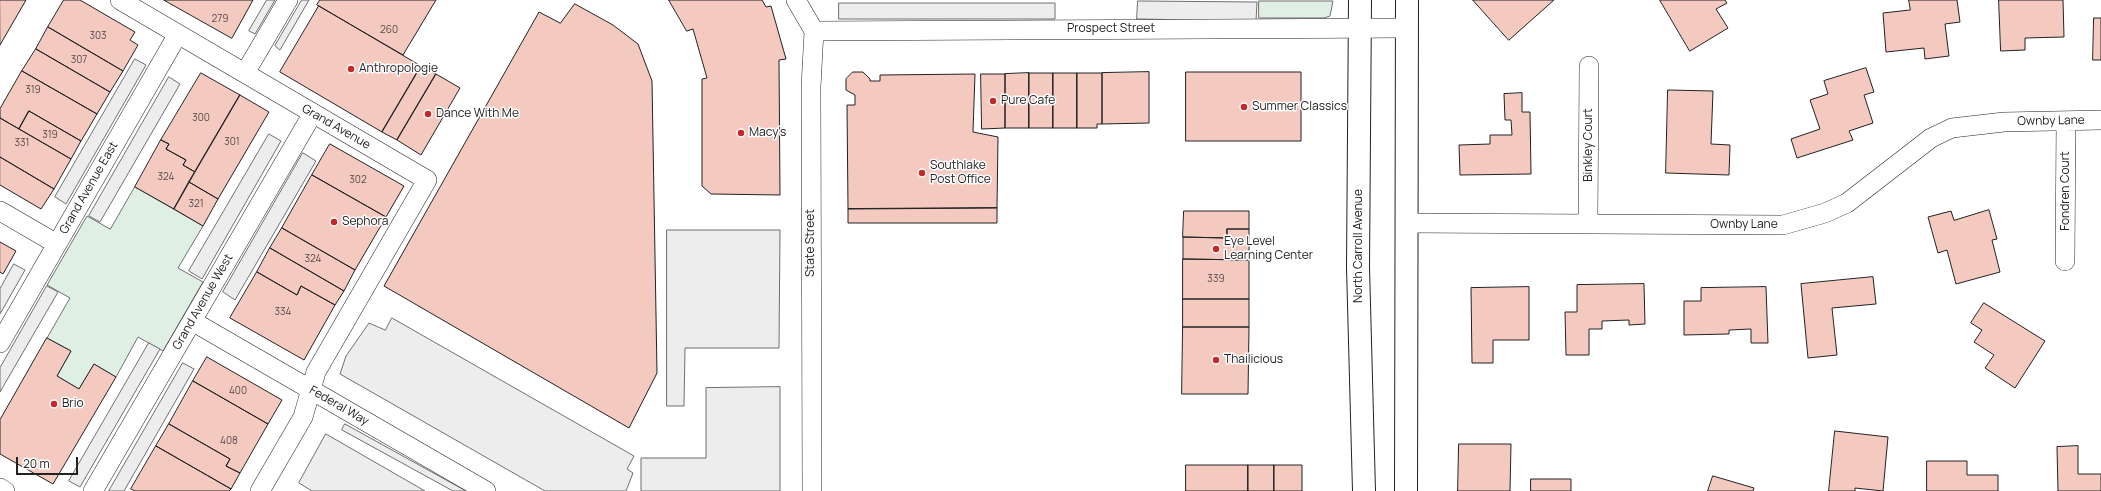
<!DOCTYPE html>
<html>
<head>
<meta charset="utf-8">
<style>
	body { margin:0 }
	#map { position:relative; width:2101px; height:491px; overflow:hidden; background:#fff; font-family:Manrope,sans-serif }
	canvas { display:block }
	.scale { position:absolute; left:16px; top:457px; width:62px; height:18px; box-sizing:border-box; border:2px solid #222; border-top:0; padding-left:5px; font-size:12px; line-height:14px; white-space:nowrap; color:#222; -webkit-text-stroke:3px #fff; paint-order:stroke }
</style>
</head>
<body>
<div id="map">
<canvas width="2101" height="491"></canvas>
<div class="scale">20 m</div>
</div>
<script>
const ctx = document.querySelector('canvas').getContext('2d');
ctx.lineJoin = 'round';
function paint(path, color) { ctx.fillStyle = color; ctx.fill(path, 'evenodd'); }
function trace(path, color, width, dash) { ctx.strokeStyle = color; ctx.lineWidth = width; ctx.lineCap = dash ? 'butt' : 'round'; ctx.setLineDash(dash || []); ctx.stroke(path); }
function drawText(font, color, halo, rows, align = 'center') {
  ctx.font = font + ' Manrope,sans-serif'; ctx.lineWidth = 3; ctx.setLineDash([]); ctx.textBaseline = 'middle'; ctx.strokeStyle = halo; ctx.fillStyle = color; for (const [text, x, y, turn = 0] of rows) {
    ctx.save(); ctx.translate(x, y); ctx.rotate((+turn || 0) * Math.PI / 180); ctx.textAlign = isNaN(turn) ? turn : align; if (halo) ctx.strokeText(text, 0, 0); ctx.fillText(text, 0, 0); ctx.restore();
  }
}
const green = new Path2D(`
	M1259,1H1333L1330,16L1324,18H1259Z
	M135,187L203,226L178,268L203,282L163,351L138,337L116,377L94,364L79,389L57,376L71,351L47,338L70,298L47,285L87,216L110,229Z`);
paint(green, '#e0efe3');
trace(green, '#6f6f6f', 1);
const parking = new Path2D(`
	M267,0H275L255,34L249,31Z
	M302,0H309L280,50L275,46Z
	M1138,1L1257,2L1256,21L1137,19Z
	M839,3H1055V19H839Z
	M135,59L146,65L66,204L55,197Z
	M169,77L180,84L100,222L89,216Z
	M269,134L281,141L202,279L189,271Z
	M303,153L316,161L235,300L223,292Z
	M667,230H780L779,348H685L684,406H667Z
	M14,264L25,270L0,314V289Z
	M47,286L58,292L0,392V368Z
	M392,318L634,456L627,469L633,473L626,491H545L340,374L346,356L369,323L385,330Z
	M149,343L160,349L80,487L69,481Z
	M183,363L194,369L124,491H109Z
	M780,387V491H641V458H706V388Z
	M345,424L466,491H453L342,430Z
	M326,434L425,491H312L299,483Z`);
paint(parking, '#ededed');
trace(parking, '#6f6f6f', 1);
const building = new Path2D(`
	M0,0H26L0,45Z
	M64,0H80L135,32L130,40L138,45L123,71L48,27Z
	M164,0H253L232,38Z
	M320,0H436L403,55L317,5Z
	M669,0H762L766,7L771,6L786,59L779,60L780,195L711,194L702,186V79L707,78L693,29L687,31Z
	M1473,0H1554L1509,40Z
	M1660,0H1725L1727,3L1716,9L1728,28L1690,51Z
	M1909,0H1957L1960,22L1945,24L1949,56L1925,59L1924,48L1886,52L1883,13L1910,10Z
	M1999,0H2063L2064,37L2025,38V50L2001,51Z
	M575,4L613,25L638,44L652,81L657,373L629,428L384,286L539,12L560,23Z
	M319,6L421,66L382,132L280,72Z
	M2094,18H2101V60H2093Z
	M48,27L123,71L110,92L36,49Z
	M36,49L110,92L97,114L22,71Z
	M421,66L436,74L397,140L382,132Z
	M1866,68L1874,92L1864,95L1873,123L1849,131L1853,140L1797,158L1791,139L1820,129L1810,100L1828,94L1824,81Z
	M22,71L97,114L81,141L29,111L19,129L0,118V109Z
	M853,72H863L870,79V81H880V75L975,74L973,132L998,137L997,208L848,209L847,105H855V95L846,90V79Z
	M1149,72V123L1102,124V73Z
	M1186,72H1301V141H1186Z
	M201,73L240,95L195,172L183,165L186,160L166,149L169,144L161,140Z
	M1029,73H1053V128H1029Z
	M1029,73V128H1005V74Z
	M1053,73H1077V128H1053Z
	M1077,73H1102V124H1097V128H1077Z
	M436,74L460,88L421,155L397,140Z
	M981,74H1005V128L982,129Z
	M1668,90L1713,91L1711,144L1730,145L1729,175L1666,173Z
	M1522,93V112H1530L1531,174L1460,175L1459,145L1490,144V135H1512L1511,120H1505L1504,94Z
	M240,95L269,112L218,199L189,182Z
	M29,111L81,141L71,159L19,129Z
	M0,118L71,159L54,189L0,157Z
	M161,140L169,144L166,149L186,160L183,165L195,172L174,209L135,187Z
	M330,144L404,186L386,217L312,175Z
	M0,157L54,189L41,209L0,185Z
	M312,175L386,217L355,270L282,228Z
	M189,182L218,199L203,226L174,209Z
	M997,208V223H848V209Z
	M1989,210L1997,239L1992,240L2000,272L1956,284L1947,250L1938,253L1928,217L1951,211L1954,220Z
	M1184,211H1249V229H1227V238L1183,237Z
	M282,228L355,270L344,291L270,248Z
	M1227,229H1249V260L1183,259V237L1227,238Z
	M0,242L16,251L3,274L0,272Z
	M270,248L344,291L335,305L301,286L297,295L257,272Z
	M1183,259L1249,260V299H1183Z
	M257,272L297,295L301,286L335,305L304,360L230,318Z
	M1873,277L1876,304L1832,308L1837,355L1808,358L1801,284Z
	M1644,284L1645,324L1629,325V320L1602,321V329H1589V355H1566L1565,312H1577V285Z
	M1529,287V340H1493V363H1472L1471,288Z
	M1766,287L1768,343H1751V329L1729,330V334L1684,335V301H1701V288Z
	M1183,299H1249V327H1183Z
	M1984,303L2045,341L2015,388L1985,368L1994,355L1974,342L1982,330L1971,323Z
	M1183,327H1249L1248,394H1182Z
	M47,338L71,351L57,376L79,389L94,364L116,377L53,484L0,454V420Z
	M207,357L282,400L268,424L193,381Z
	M193,381L268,424L240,473L226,466L230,459L169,424Z
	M169,424L230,459L226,466L240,473L231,489L156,446Z
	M1835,431L1888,437L1883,491L1855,488V491H1829Z
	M1459,444H1511L1510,491H1458Z
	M156,446L231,489L229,491H135L131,489Z
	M2078,446V474H2101V491H2058L2057,447Z
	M1927,461H1967V475H1998V491H1927Z
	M1186,465H1248V491H1186Z
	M1248,465H1274V491H1248Z
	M1274,465H1302V491H1274Z
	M1713,476L1754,488L1753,491H1708Z
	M1531,479H1571V491H1531Z`);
paint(building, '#f3c9c0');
trace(building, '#222', 1);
const minor = new Path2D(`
	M120,0L427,180L316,372L303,417L260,491
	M796,0L814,31L811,87L812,491
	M814,31L1407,28
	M245,73L288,0
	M0,211L57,244
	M1406,223L1783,225L1825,213L1847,203L1931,138L1952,128L2004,122L2101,120
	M1588,224L1589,66
	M2065,261L2066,121
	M192,321L486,491
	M0,343L178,34
	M0,488L5,491
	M93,491L313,113`);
const secondary = new Path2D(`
	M1360,0L1358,267L1364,491
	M1406,491L1407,0`);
trace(minor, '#222', 20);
trace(secondary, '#222', 24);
trace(minor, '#fff', 19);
trace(secondary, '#fff', 22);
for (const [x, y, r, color] of [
	[351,69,4,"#c62828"],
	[993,101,4,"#c62828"],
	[1244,107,4,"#c62828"],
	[428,114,4,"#c62828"],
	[741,133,4,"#c62828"],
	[922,173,4,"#c62828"],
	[334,222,4,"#c62828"],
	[1216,249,4,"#c62828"],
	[1216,360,4,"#c62828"],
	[54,404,4,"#c62828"]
]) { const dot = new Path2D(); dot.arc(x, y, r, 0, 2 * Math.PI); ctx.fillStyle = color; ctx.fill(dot); trace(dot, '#fff', 1.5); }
drawText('10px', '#564c4a', null, [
	["279",220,19],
	["260",389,30],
	["303",98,36],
	["307",79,60],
	["319",33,90],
	["300",201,118],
	["319",50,135],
	["301",232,142],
	["331",22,143],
	["324",166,177],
	["302",358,180],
	["321",196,204],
	["324",313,259],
	["339",1216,279],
	["334",283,312],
	["400",238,391],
	["408",229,441]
]);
drawText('12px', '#222', '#fff', [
	["Prospect Street",1111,29],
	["Ownby Lane",2051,121,-1],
	["Grand Avenue",336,127,30],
	["Binkley Court",1589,145,-90],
	["Grand Avenue East",89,188,-60],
	["Fondren Court",2066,191,-90],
	["Ownby Lane",1744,225],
	["State Street",811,243,-90],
	["North Carroll Avenue",1359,246,-90],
	["Grand Avenue West",203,302,-60],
	["Federal Way",339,406,30]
]);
drawText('12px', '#222', '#fff', [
	["Anthropologie",359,69],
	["Pure Cafe",1001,101],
	["Summer Classics",1252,107],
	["Dance With Me",436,114],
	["Macy's",749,133],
	["Southlake",930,166],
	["Post Office",930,180],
	["Sephora",342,222],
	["Eye Level",1224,242],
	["Learning Center",1224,256],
	["Thailicious",1224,360],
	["Brio",62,404]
], 'left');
</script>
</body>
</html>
